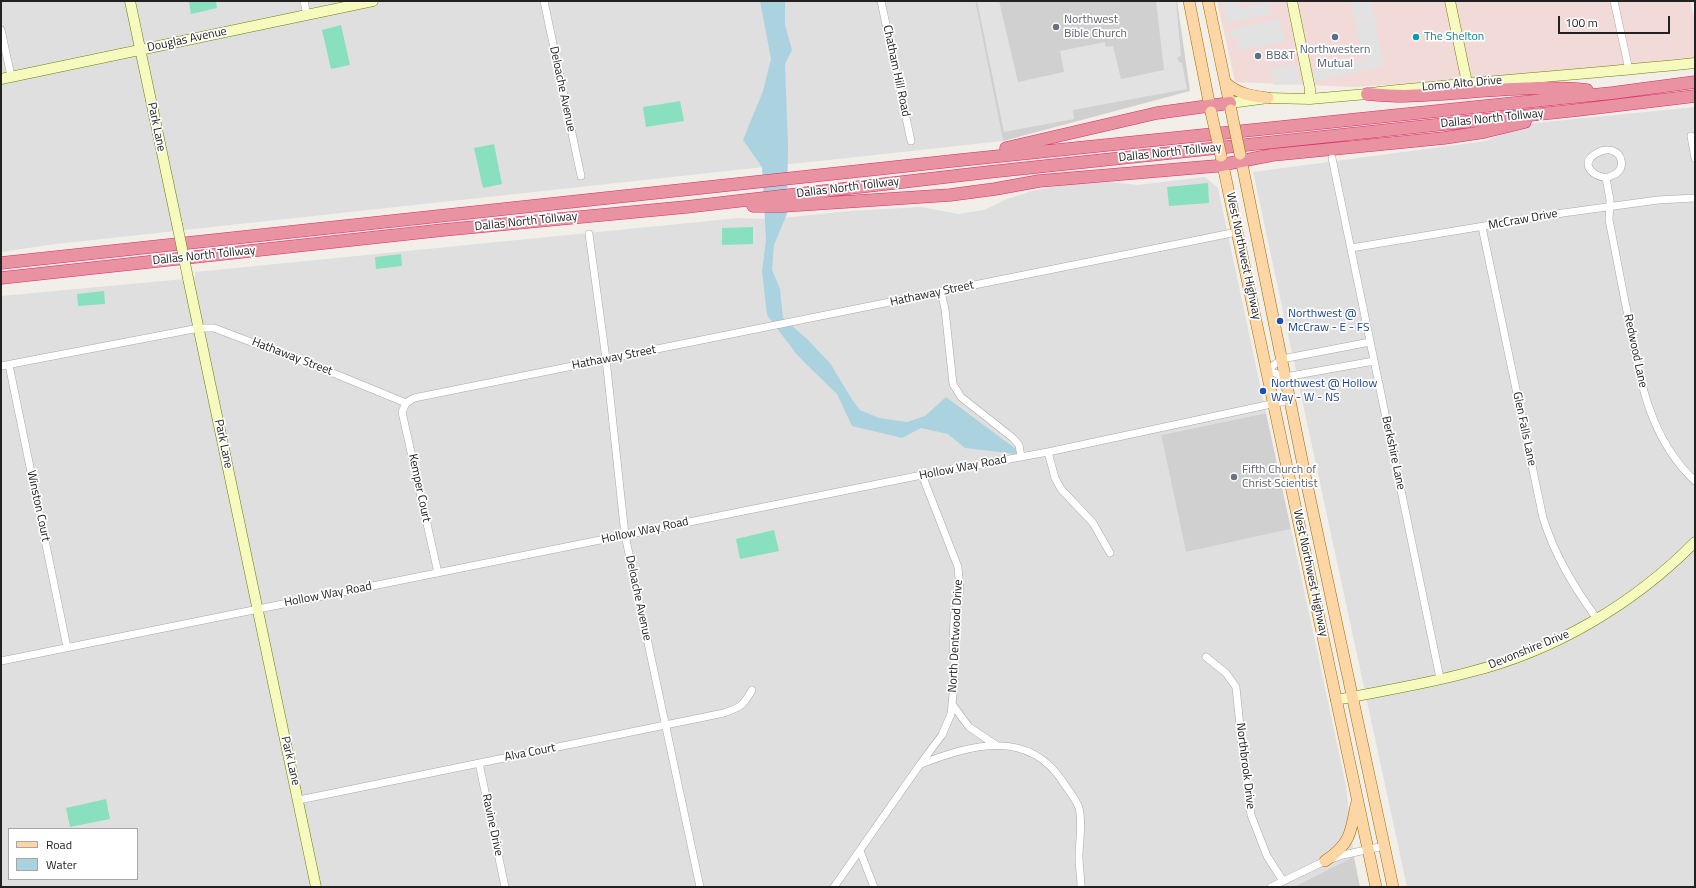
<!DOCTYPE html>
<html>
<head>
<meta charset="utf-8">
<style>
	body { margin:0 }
	#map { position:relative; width:1696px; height:888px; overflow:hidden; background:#f2efe9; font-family:"Titillium Web",sans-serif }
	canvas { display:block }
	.frame { position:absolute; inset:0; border:2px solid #222; pointer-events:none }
	.legend { position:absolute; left:8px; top:828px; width:130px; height:52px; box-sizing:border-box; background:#fff; border:1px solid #a7a7a7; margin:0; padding:5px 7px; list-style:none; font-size:12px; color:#222 }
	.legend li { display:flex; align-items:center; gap:8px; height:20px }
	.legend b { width:20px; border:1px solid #a7a7a7 }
	.scale { position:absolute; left:1558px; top:16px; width:112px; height:18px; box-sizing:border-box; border:2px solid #222; border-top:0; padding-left:5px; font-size:12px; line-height:14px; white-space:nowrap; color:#222; -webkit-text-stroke:3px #fff; paint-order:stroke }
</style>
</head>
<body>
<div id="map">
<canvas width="1696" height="888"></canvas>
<div class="frame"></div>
<ul class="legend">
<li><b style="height:5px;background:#fcd6a4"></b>Road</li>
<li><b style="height:11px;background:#aad3df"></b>Water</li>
</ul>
<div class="scale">100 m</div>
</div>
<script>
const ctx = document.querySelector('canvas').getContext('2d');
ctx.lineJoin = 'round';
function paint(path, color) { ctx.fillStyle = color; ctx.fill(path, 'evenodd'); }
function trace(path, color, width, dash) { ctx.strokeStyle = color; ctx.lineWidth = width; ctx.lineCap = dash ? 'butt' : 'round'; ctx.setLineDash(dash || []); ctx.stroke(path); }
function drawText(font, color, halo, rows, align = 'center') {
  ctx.font = font + ' "Titillium Web",sans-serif'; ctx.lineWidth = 3.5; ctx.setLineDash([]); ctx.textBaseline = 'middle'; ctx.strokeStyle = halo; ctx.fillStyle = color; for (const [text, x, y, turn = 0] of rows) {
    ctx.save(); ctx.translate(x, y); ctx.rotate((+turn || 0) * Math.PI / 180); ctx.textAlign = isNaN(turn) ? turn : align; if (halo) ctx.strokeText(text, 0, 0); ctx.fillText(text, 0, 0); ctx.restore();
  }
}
paint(new Path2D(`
	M1,1H975L1003,141L56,244L1,252Z
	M1695,107V887H1407L1253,172L1486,141L1525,124Z
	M1205,177L1218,188L1266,413L1161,435L1186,552L1291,529L1346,786L1354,857L1294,887H1V296L195,278V272L739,218L771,219L850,211L921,207L958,214L984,210L1007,199L1032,191L1068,184L1113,182L1137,185ZM9,829H137V879H9Z`), '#e0dfdf');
paint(new Path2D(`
	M1217,1H1690L1695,22V59L1546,74L1354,87L1235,82Z`), '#f2dad9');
paint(new Path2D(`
	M975,1H1177L1190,91L1003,141Z
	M1266,413L1291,529L1186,552L1161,435Z
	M1354,857L1360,887H1294L1353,857Z`), '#d0d0d0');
paint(new Path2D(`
	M216,1L217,8L191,14L189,2Z
	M341,25L350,65L331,69L322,30Z
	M680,101L684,121L646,127L643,107Z
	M494,144L502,184L483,188L474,148Z
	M1208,183L1209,203L1169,206L1167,187Z
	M753,227V244L722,245V228Z
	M401,254L402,266L376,269L375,257Z
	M104,291L105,304L78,306L77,294Z
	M774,530L779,551L740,559L736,539Z
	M106,799L110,819L70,827L66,808Z`), '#88e0be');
paint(new Path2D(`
	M977,1H999L1018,82L1064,72L1060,51L1105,42L1106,47L1113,46L1121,79L1164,70L1156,1H1176L1181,56L1177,57L1179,62L1182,63L1187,89L1073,110L1074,119L1004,132Z
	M1222,1H1237L1239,8L1268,2L1271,14L1227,23Z
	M1351,1H1371L1384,66L1314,81L1312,71L1363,60Z
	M1280,19L1284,41L1239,51L1236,35L1227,37L1226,31Z
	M1296,64L1300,84L1274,85L1270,69Z`), '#e2e2e2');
paint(new Path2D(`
	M760,1H785V25L792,50L785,64L788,145L787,214L774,245L772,270L780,289L783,318L807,339L830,363L853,401L860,410L879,418L907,422L925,416L946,397L1024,455L965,448L948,434L921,428L902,438L852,426L837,394L798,356L767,315L762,271L766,240L762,167L743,140L763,91L771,59Z`), '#aad3df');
const street = new Path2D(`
	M304,1L307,15
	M544,1L581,176
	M881,1L911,141
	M1614,1L1629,70
	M1,30L11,76
	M1691,136L1695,158
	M1601,151C1605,150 1610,149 1613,151C1622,154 1624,166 1618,172C1615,175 1610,176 1606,178C1587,174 1580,160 1601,151Z
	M1332,158L1440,678
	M1606,178L1610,200L1609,220C1616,254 1622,288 1629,321C1640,380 1649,438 1695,481
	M1482,227L1543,518C1555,556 1574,587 1597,619
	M589,234L606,359L625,535L700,887
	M1351,248L1563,213L1658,200L1695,198
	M941,292L945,309L953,384L961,397L1013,438L1019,445L1021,457
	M9,365L67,647
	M1,366L199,328H214L333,373L406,403L414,398L1237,232
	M1267,370L1285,377L1374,361
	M1267,370L1282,359L1370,342
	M406,403L402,412L438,573
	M1048,452L1055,478L1061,489L1093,523L1110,553
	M1206,657L1226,673L1236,687L1242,746L1251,815L1267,856L1283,881
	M1,661L922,475L1048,452L1290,400
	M952,704L969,727L996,745
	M479,763L505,887
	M921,764C971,745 1028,728 1063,782C1068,790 1076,799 1079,808C1083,824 1079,841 1079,857C1079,867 1081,877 1081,887
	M299,800L724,713C741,707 743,706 752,690
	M860,851L874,887
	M834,887L921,763L942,735L951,714L955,675L953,649L954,617L960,590L958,567L922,475
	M1271,887L1325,861L1343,855L1384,846`);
const secondary = new Path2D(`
	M130,1L177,224
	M1292,1L1310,89V99
	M1450,1L1467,83
	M1,79L373,1
	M1230,103L1268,98L1310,99L1367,94L1379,92C1484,81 1590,74 1695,63
	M188,278L316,887
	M1336,700C1381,691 1426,684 1470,672C1554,651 1634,604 1695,542`);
const primary = new Path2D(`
	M1189,1L1211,112
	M1208,1L1231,110
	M1226,83C1238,94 1252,96 1268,98
	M1240,154L1306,480L1393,887
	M1221,156L1376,887
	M1325,861C1350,844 1351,833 1356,805`);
const highway = new Path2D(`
	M1367,94C1379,95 1392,96 1404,96C1465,94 1526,84 1587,90
	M1006,148L1157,113L1230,103
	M753,206H783L950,195L995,189L1039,181L1216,166L1272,155L1444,138L1484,132L1525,122
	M1,263L961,160L1612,93L1695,82
	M1,278L443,230L686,207L989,172L1578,110L1695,96`);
trace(street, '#a9a9a9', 8);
trace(secondary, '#707d05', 11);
trace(primary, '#a06b00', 12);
trace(highway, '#dc2a67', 13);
trace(street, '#fff', 7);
trace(secondary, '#f7fabf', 10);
trace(primary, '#fcd6a4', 11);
trace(highway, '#e892a2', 12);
const secondaryBridge = new Path2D(`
	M177,224L188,278`);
const primaryBridge = new Path2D(`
	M1231,110L1240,154
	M1211,112L1221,156`);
trace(secondaryBridge, '#707d05', 11, []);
trace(primaryBridge, '#a06b00', 12, []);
trace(secondaryBridge, '#f7fabf', 10);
trace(primaryBridge, '#fcd6a4', 11);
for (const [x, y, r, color] of [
	[1056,27,4,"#6b7280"],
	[1335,37,4,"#5c6f8a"],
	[1416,37,4,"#0f9aa8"],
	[1258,56,4,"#5c6f8a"],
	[1280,321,4,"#1a4fb4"],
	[1263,391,4,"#1a4fb4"],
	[1234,477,4,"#6b7280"]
]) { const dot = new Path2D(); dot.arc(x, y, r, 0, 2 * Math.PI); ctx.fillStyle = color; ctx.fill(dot); trace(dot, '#fff', 1.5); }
drawText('12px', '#5b616d', '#fff', [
	["Northwest",1064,20],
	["Bible Church",1064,34],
	["Fifth Church of",1242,470],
	["Christ Scientist",1242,484]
], 'left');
drawText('12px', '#0d838f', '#fff', [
	["The Shelton",1424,37]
], 'left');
drawText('12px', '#222', '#fff', [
	["Douglas Avenue",187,40,-12],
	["Chatham Hill Road",896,71,78],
	["Lomo Alto Drive",1462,84,-5],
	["Deloache Avenue",562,89,78],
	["Dallas North Tollway",1492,119,-6],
	["Park Lane",156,127,78],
	["Dallas North Tollway",1170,153,-6],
	["Dallas North Tollway",848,188,-7],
	["McCraw Drive",1523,220,-10],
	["Dallas North Tollway",526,222,-6],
	["Dallas North Tollway",204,256,-6],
	["West Northwest Highway",1243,256,78],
	["Hathaway Street",932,294,-12],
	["Redwood Lane",1635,351,78],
	["Hathaway Street",292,357,21],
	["Hathaway Street",614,358,-11],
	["Glen Falls Lane",1524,429,78],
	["Park Lane",223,444,78],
	["Berkshire Lane",1393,453,78],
	["Hollow Way Road",963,468,-11],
	["Kemper Court",419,488,78],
	["Winston Court",38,506,78],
	["Hollow Way Road",645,531,-12],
	["West Northwest Highway",1310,573,78],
	["Hollow Way Road",328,595,-11],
	["Deloache Avenue",638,598,78],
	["North Dentwood Drive",956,636,-87],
	["Devonshire Drive",1529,650,-22],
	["Alva Court",530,753,-11],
	["Park Lane",290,761,77],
	["Northbrook Drive",1245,766,83],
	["Ravine Drive",492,825,78]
]);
drawText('12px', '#4e5e75', '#fff', [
	["Northwestern",1335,50],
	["Mutual",1335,64],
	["BB&T",1266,56,"left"]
]);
drawText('12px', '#164399', '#fff', [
	["Northwest @",1288,314],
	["McCraw - E - FS",1288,328],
	["Northwest @ Hollow",1271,384],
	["Way - W - NS",1271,398]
], 'left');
</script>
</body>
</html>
